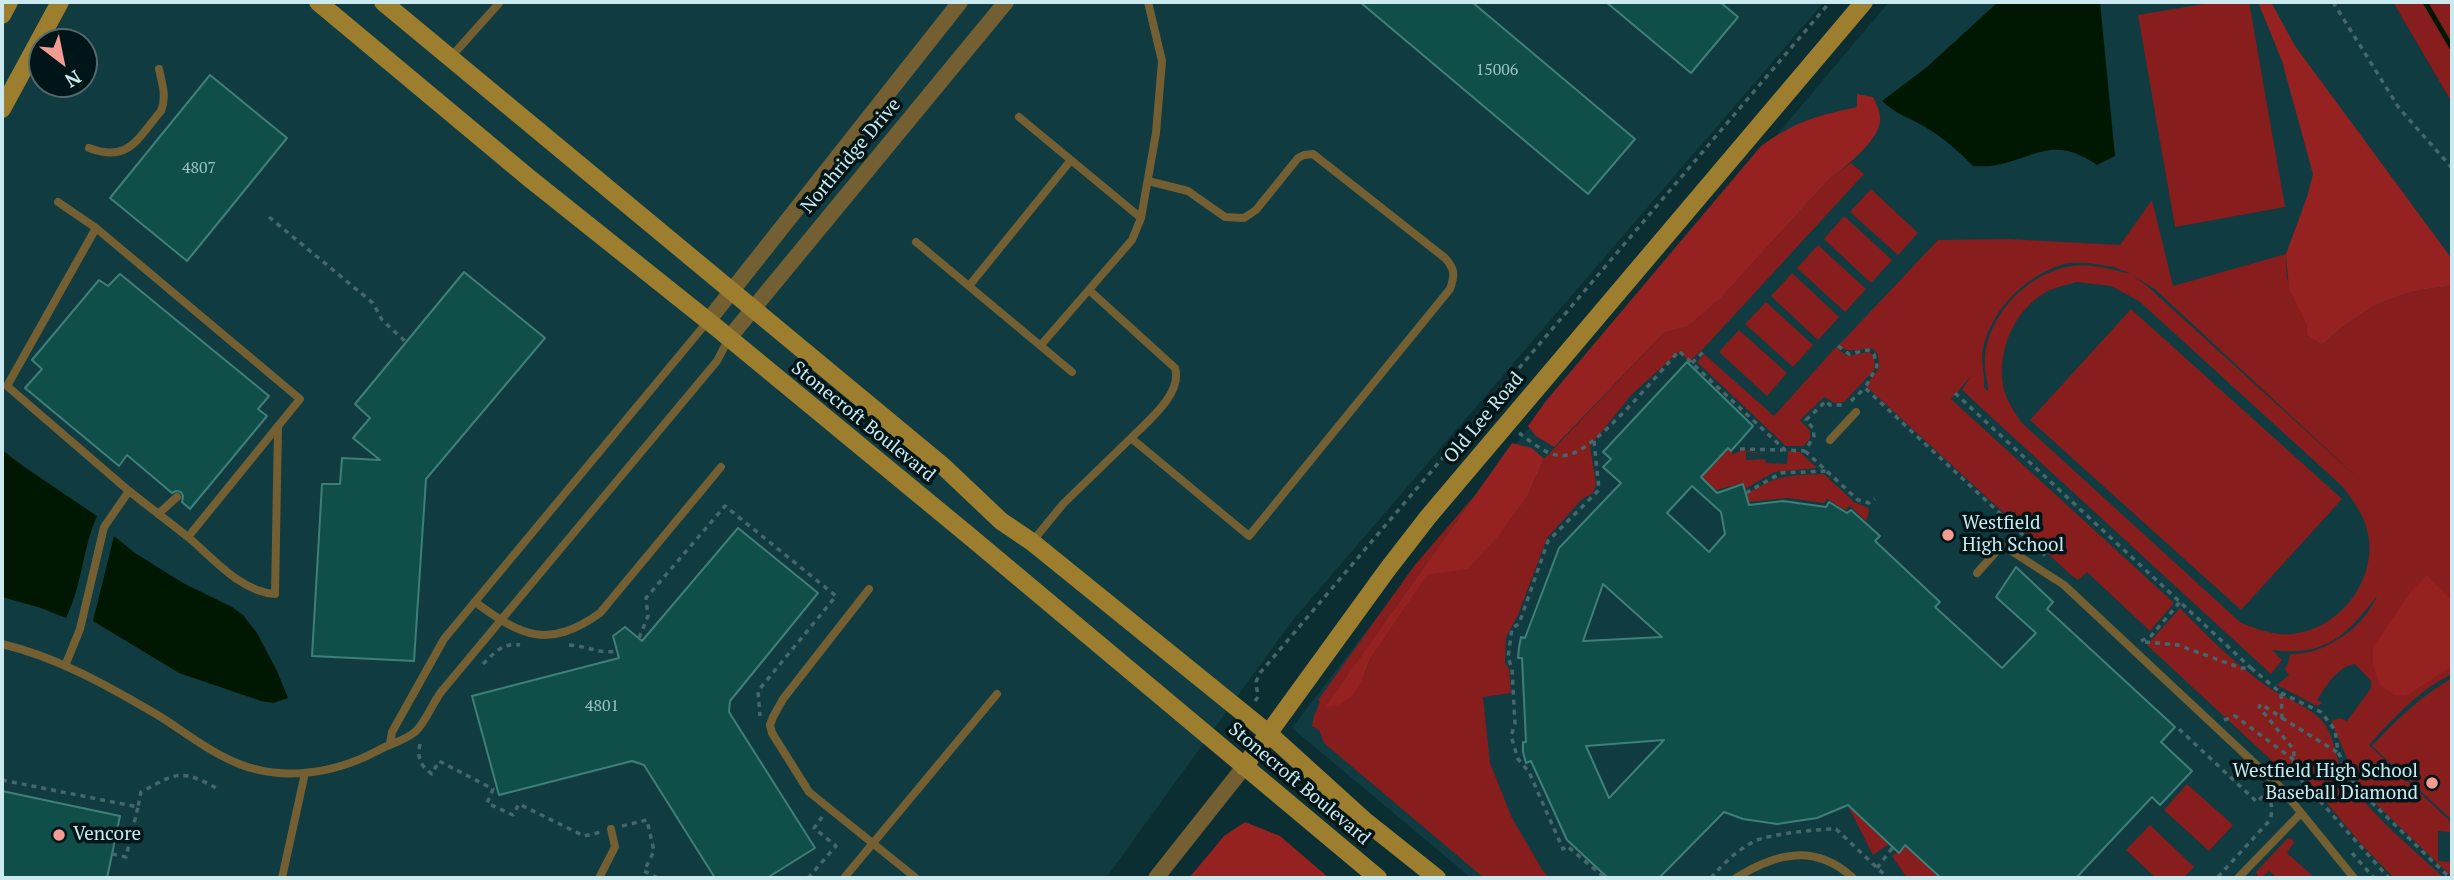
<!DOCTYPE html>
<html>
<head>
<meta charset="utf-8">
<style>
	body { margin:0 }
	#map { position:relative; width:2454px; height:880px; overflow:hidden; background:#0a2e32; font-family:"PT Serif",serif }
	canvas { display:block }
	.frame { position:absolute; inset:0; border:4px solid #cbeaef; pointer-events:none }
	.north { position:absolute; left:28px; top:28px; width:70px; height:70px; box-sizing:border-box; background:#001518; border:2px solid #516a6e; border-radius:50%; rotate:148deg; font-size:19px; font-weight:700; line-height:28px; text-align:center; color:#cbeaef }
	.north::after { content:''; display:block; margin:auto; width:24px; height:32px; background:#f59c92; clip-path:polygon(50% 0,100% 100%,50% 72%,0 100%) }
</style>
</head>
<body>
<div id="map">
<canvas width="2454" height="880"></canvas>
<div class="frame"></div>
<div class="north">N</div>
</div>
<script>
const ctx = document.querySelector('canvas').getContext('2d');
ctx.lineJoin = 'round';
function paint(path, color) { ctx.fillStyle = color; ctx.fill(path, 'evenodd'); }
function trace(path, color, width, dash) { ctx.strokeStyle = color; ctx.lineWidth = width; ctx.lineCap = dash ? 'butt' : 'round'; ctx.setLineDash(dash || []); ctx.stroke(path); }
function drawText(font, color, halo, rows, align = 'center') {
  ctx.font = font + ' "PT Serif",serif'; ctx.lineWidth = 7; ctx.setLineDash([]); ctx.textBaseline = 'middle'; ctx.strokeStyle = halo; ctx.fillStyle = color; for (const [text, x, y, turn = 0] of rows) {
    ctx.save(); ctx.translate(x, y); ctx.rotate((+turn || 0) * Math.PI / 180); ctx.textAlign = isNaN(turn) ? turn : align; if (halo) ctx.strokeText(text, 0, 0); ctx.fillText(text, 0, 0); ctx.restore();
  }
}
paint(new Path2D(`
	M2,2H1824L1292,621L1106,878H2ZM42,42H84V84H42Z
	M1889,2H2393L2452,103V878H1471L1292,728L1363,635L1523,435Z`), '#103b40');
paint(new Path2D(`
	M2215,2H2249L2285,207L2175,227L2138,15Z
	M2393,2H2452V103Z
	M1851,163L1864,174L1703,349L1690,361L1679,352L1632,394L1590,446L1596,484L1593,493L1582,499L1547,538L1518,615L1506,637L1505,663L1509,669L1511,693L1483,697L1490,763L1512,818L1543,871L1550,878H1484L1324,743L1319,730L1312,726L1314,716L1320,702L1318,700L1414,566L1475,495L1326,706L1365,674L1370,659L1427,574L1513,515L1527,497L1544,459L1664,333L1688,326L1719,300L1831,177Z
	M1871,189L1918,233L1898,255L1850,212Z
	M2152,200L2173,286L2286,254L2287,279L2307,325V335L2322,345C2363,307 2397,290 2452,286V674C2419,690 2393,718 2369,745L2452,823V832L2438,831V861L2452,862V877L2371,799L2357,781L2331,721L2340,718L2347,721L2371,688V681L2355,664C2337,667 2327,685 2317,700L2322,703L2317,706L2277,685L2289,675L2284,668L2287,666L2290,655C2299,653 2310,653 2319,649C2343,640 2367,620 2377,596C2346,635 2327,657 2272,650L2282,660L2271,674L1962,390L1971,376L1951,399L2174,603L2150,631L2087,572L2078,580L2071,575L1867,387V384L1879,368L1878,355L1873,349C1859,347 1850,356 1839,345L1938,240L2008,239L2120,245ZM2088,263L2114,267L2131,274C2112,270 2093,263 2072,266C2029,272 1987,315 1985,359C1984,370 1988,382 1988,391L1984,388C1985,378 1982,366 1982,356C1986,315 2023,277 2061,265C2069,262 2079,263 2088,263ZM2132,275L2155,289L2361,481L2146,285ZM2077,282L2111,286L2139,301L2343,487C2354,502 2365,516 2368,534C2377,578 2342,626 2298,633C2278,637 2259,630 2241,623L2023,424C2016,415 2010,406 2006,396C1993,359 2012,311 2046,292C2055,287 2067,285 2077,282Z
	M1844,216L1892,260L1871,283L1824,239Z
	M1818,245L1866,289L1845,312L1797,268Z
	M1792,273L1839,317L1818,340L1771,296Z
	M1766,302L1813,345L1793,367L1745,324Z
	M2131,309L2342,499L2241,610L2030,420Z
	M1739,330L1787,373L1767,396L1719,352Z
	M1836,347L1847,356L1869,352L1874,356L1875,369L1844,402L1835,403L1824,397L1800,420L1810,431V439L1803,446H1786L1697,362L1704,354L1774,416Z
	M1728,448L1733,454L1743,450L1766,454L1746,452V460L1765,459L1766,463L1787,464L1788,451L1800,452L1817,468L1774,472L1745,489L1743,483L1716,490L1702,477Z
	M1824,474L1854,502L1868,508L1869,512L1866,521L1850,506L1845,510L1827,499L1824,503L1787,498L1749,502L1747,494C1776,475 1789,475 1824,474Z
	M2180,608C2207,636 2236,665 2268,687C2284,698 2304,704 2318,717C2337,733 2333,760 2347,779C2373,817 2411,847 2444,878H2394L2361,844L2298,768L2289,766L2283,771L2147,645Z
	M2452,678V820L2372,746C2397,719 2421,696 2452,678Z
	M2187,784L2233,825L2209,851L2164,810Z
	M1848,806L1889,844L1873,855Z
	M2150,825L2194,867L2183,878H2156L2126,850Z
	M2288,838L2292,839L2294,842L2287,853L2315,878H2277L2269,871L2261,878L2258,877L2256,872Z
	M1906,846L1941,878H1907L1892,856Z`), '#871d1c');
paint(new Path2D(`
	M2258,2H2271L2295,46L2452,259V286C2397,290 2363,307 2322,345L2307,335V325L2289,289L2286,254L2307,197L2313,174L2282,61Z
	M1857,94L1873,97C1876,103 1880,111 1880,118C1882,138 1846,167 1831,177L1719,300L1688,326L1664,333L1554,447L1536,436L1528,426L1545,402L1761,146C1796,121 1816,116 1857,107Z
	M1512,443L1532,448L1544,459L1527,497L1498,536L1468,569L1427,575L1370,659C1362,682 1353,707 1325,707Z
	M2427,575L2452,601V666L2406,696L2395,695L2380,685L2373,665V647L2411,591Z
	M1245,822L1280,836L1329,878H1189L1224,836Z`), '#952120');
paint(new Path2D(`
	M1998,2H2100L2115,156L2097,165C2053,135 2038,157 1996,165C1989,167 1980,166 1973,166C1958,151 1943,137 1925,127C1910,118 1894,113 1882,101L1927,67Z
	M2,450L23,466L97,516C82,550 83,583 66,618L41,608L2,597Z
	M114,536L135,553L183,583L232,607L243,615L257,633L277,671L288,698L273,703L261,701L179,673L93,621Z`), '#001801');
trace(new Path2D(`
	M2425,2L2452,48`), '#001801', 5);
const building = new Path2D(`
	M1360,2H1472L1635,139L1588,194Z
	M1606,2H1720L1738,17L1691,73Z
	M210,75L287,138L187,261L110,198Z
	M464,272L545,338L426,479L414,661L312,656L322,484H340L342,458L380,460L353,438L370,418L355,404Z
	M120,274L269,396L258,409L267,416L190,509L182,502L183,496L181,492L176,491L172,493L127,455L119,466L25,388L42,369L32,360L99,280L108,286Z
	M1687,362L1753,426L1731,451L1728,448L1701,477L1717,493L1743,484L1749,505L1783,501L1826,507L1829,502L1847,513L1851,510L1880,536L1875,541L1940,602L1935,607L2002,668L2036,633L1996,597L2016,567L2053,602L2047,609L2175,727L2161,742L2192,771L2160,805L2152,797L2076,878H1941L1905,845L1899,853L1848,805L1817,818L1777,824L1743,819L1724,812L1659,878H1608L1567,840L1531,761L1526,763L1523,752V742H1526L1522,658H1518L1519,647L1521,637L1525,638L1559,548L1621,483L1603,467L1611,459L1603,452ZM1692,486L1721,512L1725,534L1709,552L1667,513ZM1603,584L1662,637L1583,641ZM1664,740L1609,798L1586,746Z
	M738,528L818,593L730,701L729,712L815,848L767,878H715L644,765L632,761L499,795L472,696L619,658L613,636L625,627L642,641Z
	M2,791L120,816L107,878H2Z`);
paint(building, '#104e49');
trace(building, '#3f7f79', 2);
trace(new Path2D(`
	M2333,2L2399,108L2452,168
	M269,217L373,303L382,320L406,342
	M1838,346L1849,354L1868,350L1874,354L1877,366L1865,388
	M1692,363L1703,352
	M1955,393L2251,668
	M1851,401L1865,388L2048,558
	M1519,433C1533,443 1550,459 1568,455C1598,448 1656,376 1679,351L1785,450L1805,451L1814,436L1813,428L1806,420L1826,401L1830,405H1845
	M1594,441L1599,490L1548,541L1519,624L1512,628L1508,658L1512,668L1515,724L1511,736L1518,759L1529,772L1563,849L1567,846L1605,878
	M1740,449L1783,450
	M1805,451L1858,500L1869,503L1875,499
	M1746,493L1781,473L1827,471
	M639,638L648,616L646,598L725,506L836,596L758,691L760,716
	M2141,641L2151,636L2180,602
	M2145,642L2178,645L2241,668H2251L2281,693L2282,718L2261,704L2259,707L2294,750L2293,771L2286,777
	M569,645C588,646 598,654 617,651
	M483,664C494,653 503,642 520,645
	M2281,693L2321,712L2335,730L2338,752L2353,781L2365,796L2450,878
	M1255,701L1258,697L1256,682L1260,673L1830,2
	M2282,718L2337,752
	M2224,720L2235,716L2294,760
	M2179,729L2257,802L2266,793C2272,802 2273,809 2270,820L2217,878
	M420,744C417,758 420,765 432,774L439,761L493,789L487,803L513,815L519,804L584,836L601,832
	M2293,771L2389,878
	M2,780L138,807L141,792C177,773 180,768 218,789
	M622,826L647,820L654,851L644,871L658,878
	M2352,853L2374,878
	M112,854L126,857L138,807
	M1877,868L1893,847
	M808,878L836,846L814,828L822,817
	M1711,878C1723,864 1736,851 1753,842C1768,834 1818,829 1836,829L1888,878`), '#45676b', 3.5, [5, 5]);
trace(new Path2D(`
	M451,57L500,2
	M1019,117L1141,218
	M89,148C129,163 137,139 161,111C167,96 162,84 159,69
	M58,202L96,228
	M916,242L1072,372
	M969,286L1071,160
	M1089,290L1175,368C1183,393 1148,421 1131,438L1249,536L1450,289C1455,275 1455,269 1445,258L1313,154L1304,155L1298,158L1256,210L1244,218L1225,217L1188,191L1148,181
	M1041,345L1132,240L1141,218L1156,133L1162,61L1148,2
	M1830,440L1856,412
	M158,514L177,497
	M188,537C213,558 241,592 275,594L278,427
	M1032,542L1063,504L1131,438
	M1977,573L2002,545L2064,585L2281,788L2354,878
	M869,589L783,699L773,717L770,725L772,733L809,792L916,878
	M475,602C521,636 548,650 600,613L721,467
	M2,644C57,657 108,686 156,714C179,728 200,745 224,757C272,783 330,776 377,751C389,744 404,741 415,732C426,722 432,704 441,692L717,361L729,338
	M65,666L80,629L104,527L129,491L188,537L300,399L96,228L7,386L129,491
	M390,744L392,732L444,639L708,321
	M282,878L305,773
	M599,878L615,847L611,829
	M844,878L997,694
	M1736,878C1776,853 1815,843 1853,878
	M2238,878L2301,813`), '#735f31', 8);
trace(new Path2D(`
	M708,321L960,2
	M729,338L1006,2
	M1156,878L1244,767`), '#735f31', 16);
trace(new Path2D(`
	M318,2L529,178L717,328L967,534L1378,878
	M383,2L944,467L1001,521L1032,542L1268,733L1364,820L1437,878
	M2,15L9,2
	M2,109L60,2
	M1244,767L1387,570L1428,517L1864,2`), '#9d7d2e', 18);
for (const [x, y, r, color] of [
	[1948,535,7,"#f59c92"],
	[2432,783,7,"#f59c92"],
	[59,835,7,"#f59c92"]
]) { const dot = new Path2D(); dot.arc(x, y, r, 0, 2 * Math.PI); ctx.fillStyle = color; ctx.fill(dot); trace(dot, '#001518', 2.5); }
drawText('16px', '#9cc3c6', null, [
	["15006",1497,70],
	["4807",199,168],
	["4801",602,706]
]);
drawText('19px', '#cbeaef', '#001518', [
	["Northridge Drive",851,156,-50],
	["Old Lee Road",1484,418,-50],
	["Stonecroft Boulevard",863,422,39],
	["Stonecroft Boulevard",1299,784,40]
]);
drawText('19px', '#cbeaef', '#001518', [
	["Westfield",1962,524],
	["High School",1962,546],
	["Westfield High School",2418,772,"right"],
	["Baseball Diamond",2418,794,"right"],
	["Vencore",73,835]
], 'left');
</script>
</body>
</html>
